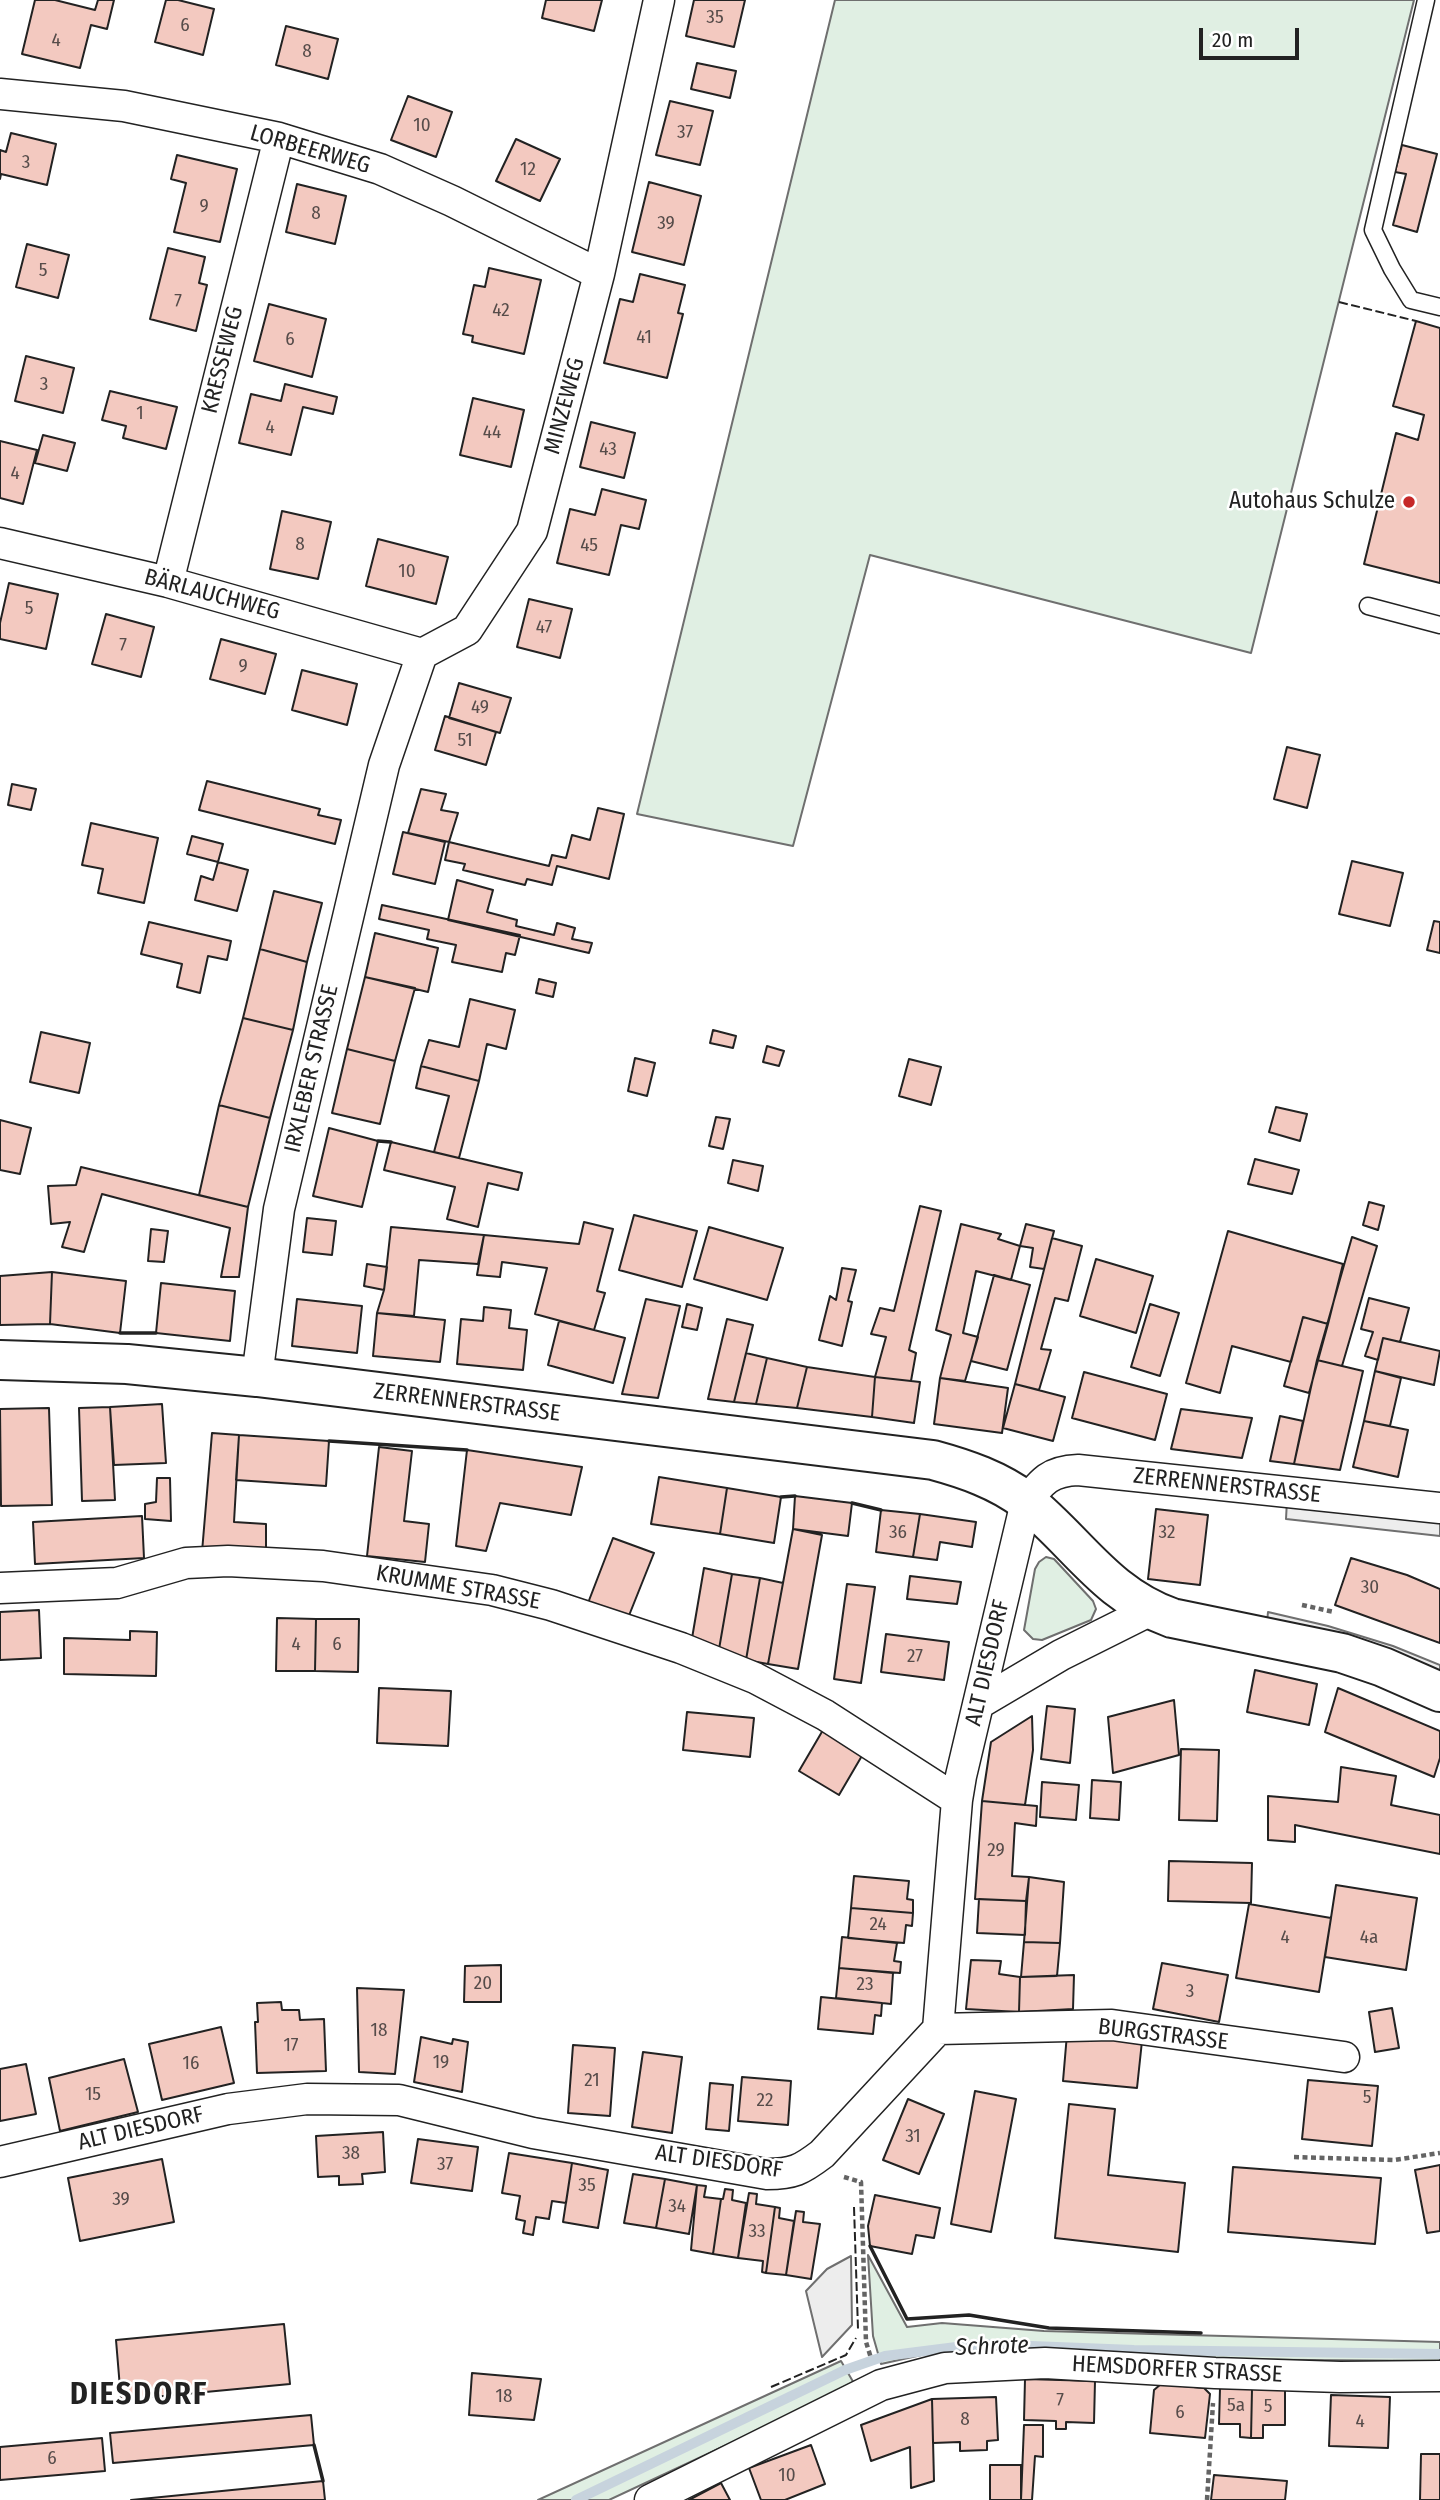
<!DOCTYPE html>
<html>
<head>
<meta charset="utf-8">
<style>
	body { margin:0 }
	#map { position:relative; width:1440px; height:2500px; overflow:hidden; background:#fff; font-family:"Fira Sans Condensed",sans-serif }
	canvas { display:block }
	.scale { position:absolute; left:1199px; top:28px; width:100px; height:32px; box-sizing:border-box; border:4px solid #222; border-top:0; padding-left:9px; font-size:21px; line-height:24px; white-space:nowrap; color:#222; -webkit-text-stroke:5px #fff; paint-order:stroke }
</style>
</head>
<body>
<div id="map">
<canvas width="1440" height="2500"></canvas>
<div class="scale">20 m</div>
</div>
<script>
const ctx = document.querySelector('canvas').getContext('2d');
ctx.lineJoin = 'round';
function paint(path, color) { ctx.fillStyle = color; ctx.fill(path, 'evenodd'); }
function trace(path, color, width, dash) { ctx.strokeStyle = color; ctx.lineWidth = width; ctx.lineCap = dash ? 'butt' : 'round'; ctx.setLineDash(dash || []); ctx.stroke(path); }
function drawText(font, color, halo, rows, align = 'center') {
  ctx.font = font + ' "Fira Sans Condensed",sans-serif'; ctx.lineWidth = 5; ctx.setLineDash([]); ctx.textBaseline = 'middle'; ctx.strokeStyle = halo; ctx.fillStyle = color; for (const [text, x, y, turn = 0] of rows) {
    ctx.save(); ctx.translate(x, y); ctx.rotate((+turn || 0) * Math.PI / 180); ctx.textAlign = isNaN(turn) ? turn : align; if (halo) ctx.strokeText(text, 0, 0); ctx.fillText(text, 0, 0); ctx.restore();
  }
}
const green = new Path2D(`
	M835,0H1414L1251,653L870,555L793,846L637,814Z
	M1046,1557L1054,1559L1093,1601L1096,1609L1091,1620L1042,1640L1033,1639L1024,1630L1035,1569L1039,1562Z
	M868,2255L907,2327L942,2323L1044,2331L1440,2342V2361L1182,2359L980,2349L926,2354L881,2364L873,2336Z
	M841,2361L855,2385L609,2500H538Z`);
paint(green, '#e0efe3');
trace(green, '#6f6f6f', 2);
const parking = new Path2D(`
	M1287,1500L1440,1517V1536L1286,1519Z
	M1268,1612L1328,1626L1393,1646L1440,1665V1674L1267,1622Z
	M851,2256L852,2325L822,2357L806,2291L827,2269Z`);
paint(parking, '#ededed');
trace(parking, '#6f6f6f', 2);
trace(new Path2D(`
	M576,2500L845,2370L885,2356L980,2344L1134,2350L1440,2354`), '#c7d3dd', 10);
const building = new Path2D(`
	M35,0H55L95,10L98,0H114L107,29L91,25L80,68L22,54Z
	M166,0H178L214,9L203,55L155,42Z
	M546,0H602L594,31L542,18Z
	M694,0H745L734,47L686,36Z
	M286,26L338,39L328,79L276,65Z
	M697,63L736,71L730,98L691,89Z
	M408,96L452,112L436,157L391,140Z
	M670,101L713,111L700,165L656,155Z
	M11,133L56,144L47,185L1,174L0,179V150L6,152Z
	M516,139L560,159L540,201L496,181Z
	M1402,145L1437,154L1417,232L1393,225L1406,174L1395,172Z
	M177,155L237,169L220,242L174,232L186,183L171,179Z
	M649,182L701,196L684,265L632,252Z
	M297,184L346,196L335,244L286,232Z
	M27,244L69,255L58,298L16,287Z
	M168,248L205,257L199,283L207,285L196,331L150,319Z
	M489,268L541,280L524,354L472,342L473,336L463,334L474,285L485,287Z
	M640,274L685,285L678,313L683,314L667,378L604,363L620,299L633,302Z
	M269,304L326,319L312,377L254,361Z
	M1416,321L1440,328V583L1364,564L1396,433L1418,440L1424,415L1393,406Z
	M26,356L74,368L63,413L15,401Z
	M285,384L337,397L333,414L303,407L291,455L239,443L251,394L281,401Z
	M110,391L177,407L166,449L123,438L126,426L102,420Z
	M473,398L524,410L511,467L460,455Z
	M591,422L635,433L624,478L580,467Z
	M43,435L75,443L67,471L35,463Z
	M0,441L37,450L23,504L0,498Z
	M602,489L646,500L639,529L621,525L609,575L557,563L570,509L595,515Z
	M282,511L331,522L318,579L270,569Z
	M378,539L448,557L436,604L366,586Z
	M9,583L58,594L46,649L0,639V623Z
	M529,599L572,609L560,658L517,647Z
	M106,614L154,627L141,677L92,664Z
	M221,639L276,654L265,694L210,679Z
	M302,670L357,684L347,725L292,710Z
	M459,683L511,698L500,733L449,718Z
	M445,716L496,732L486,765L435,750Z
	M1287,747L1320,755L1307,808L1274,799Z
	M207,781L320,809L318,815L341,820L335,844L199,810Z
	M12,784L36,789L31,810L8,805Z
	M421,789L446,794L441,810L458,813L449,842L408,833Z
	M598,808L624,814L609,879L557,866L552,885L527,879L525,885L463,870L465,864L445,860L449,842L549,866L552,855L566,858L572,835L590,840Z
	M91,823L158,838L144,903L98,893L103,869L82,865Z
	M403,832L445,842L435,884L393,874Z
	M192,836L223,844L218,862L187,854Z
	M1352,861L1403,873L1390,926L1339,914Z
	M218,862L248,870L237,911L195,900L201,876L213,880Z
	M457,880L493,890L487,912L517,920L516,926L554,935L557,923L575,928L572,939L592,943L589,953L448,920Z
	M274,891L322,903L307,962L260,949Z
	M382,905L520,935L515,955L506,953L502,972L452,962L456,945L427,939L429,930L379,919Z
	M1434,921L1440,922V953L1427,950Z
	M149,922L231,941L227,960L208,956L200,993L177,987L182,964L141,954Z
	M375,933L438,948L428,992L365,977Z
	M260,949L307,962L293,1030L243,1018Z
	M365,977L415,988L395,1061L347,1049Z
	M539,979L556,983L553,997L536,993Z
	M470,999L515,1010L506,1049L487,1044L479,1081L421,1066L429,1040L459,1047Z
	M243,1018L293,1030L270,1118L219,1105Z
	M713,1030L736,1036L733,1048L710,1043Z
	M41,1032L90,1043L79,1093L30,1082Z
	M767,1046L784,1051L779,1066L763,1062Z
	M347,1049L395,1061L380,1124L332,1113Z
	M635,1058L655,1063L647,1096L628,1091Z
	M909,1059L941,1067L931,1105L899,1096Z
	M421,1066L479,1081L459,1158L434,1152L449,1096L416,1088Z
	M219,1105L270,1118L248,1207L199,1195Z
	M1276,1107L1307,1114L1300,1141L1269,1132Z
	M716,1117L730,1119L723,1149L709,1146Z
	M0,1120L31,1128L20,1174L0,1170Z
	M329,1128L378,1141L362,1207L313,1196Z
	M391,1142L522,1173L518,1190L488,1183L478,1227L447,1219L455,1187L384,1170Z
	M1255,1159L1299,1170L1292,1194L1248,1184Z
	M733,1160L763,1166L758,1191L728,1183Z
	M81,1167L248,1207L239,1277H221L230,1228L102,1194L84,1252L62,1247L70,1222L51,1224L48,1186L76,1185Z
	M1369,1202L1384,1206L1378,1230L1363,1225Z
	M920,1206L941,1211L909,1350L916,1353L911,1381L875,1377L886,1337L871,1334L880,1308L894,1311Z
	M634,1215L697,1231L682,1287L619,1270Z
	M307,1218L336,1221L332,1255L303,1252Z
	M584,1222L613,1229L597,1291L605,1293L594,1330L535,1314L547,1268L502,1262L500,1277L477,1275L484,1235L579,1244Z
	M961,1224L1001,1234L998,1239L1020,1246L1011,1280L976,1271L963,1333L978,1337L965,1381L940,1378L951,1335L936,1330Z
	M1026,1224L1054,1231L1044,1269L1030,1267L1033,1248L1020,1246Z
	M391,1227L484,1235L478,1264L419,1260L414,1316L377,1313L384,1290Z
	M709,1227L783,1248L767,1300L694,1279Z
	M151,1229L168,1231L164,1262L148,1261Z
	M1228,1231L1343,1264L1328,1324L1303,1317L1291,1362L1232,1346L1220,1393L1186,1383Z
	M1352,1237L1377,1246L1342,1366L1317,1360Z
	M1052,1238L1082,1246L1068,1301L1055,1298L1041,1349L1051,1350L1039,1390L1015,1384Z
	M1096,1259L1153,1276L1136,1333L1080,1316Z
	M367,1264L387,1267L384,1290L364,1286Z
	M842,1268L856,1270L848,1301L852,1302L842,1346L819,1340L830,1296L836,1300Z
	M52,1272L50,1324L0,1325V1276Z
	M52,1272L126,1281L120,1333L50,1324Z
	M994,1275L1030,1285L1007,1370L971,1361Z
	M161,1283L235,1291L230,1341L156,1333Z
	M1369,1298L1409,1308L1400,1342L1383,1338L1378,1360L1365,1356L1373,1332L1361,1329Z
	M297,1299L362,1306L357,1353L292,1346Z
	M646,1299L680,1306L658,1398L622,1394Z
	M687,1304L702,1308L697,1330L682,1327Z
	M1150,1304L1179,1313L1160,1376L1131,1367Z
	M484,1307L511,1310L509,1328L527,1330L523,1370L457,1364L461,1319L483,1321Z
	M377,1313L445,1320L440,1362L373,1356Z
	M1303,1317L1328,1324L1309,1393L1284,1386Z
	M727,1319L753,1325L734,1402L708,1399Z
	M559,1321L625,1338L613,1383L548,1365Z
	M1383,1338L1440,1351L1434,1385L1375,1371Z
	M746,1353L767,1358L756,1404L734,1402Z
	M767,1358L807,1367L797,1408L756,1404Z
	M1317,1360L1363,1371L1340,1470L1294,1464Z
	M807,1367L875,1377L872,1417L797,1408Z
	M1375,1371L1401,1378L1390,1426L1364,1421Z
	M1084,1372L1167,1394L1155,1440L1072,1418Z
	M875,1377L920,1382L914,1423L872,1417Z
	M940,1378L1008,1388L1002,1433L934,1424Z
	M1015,1384L1065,1397L1053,1441L1003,1428Z
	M162,1404L166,1463L114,1465L110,1407Z
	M110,1407L115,1500L82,1501L79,1408Z
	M49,1408L52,1505L1,1506L0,1409Z
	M1181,1409L1252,1418L1242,1458L1171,1449Z
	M1280,1416L1303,1421L1294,1464L1270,1461Z
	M1364,1421L1408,1430L1398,1477L1353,1467Z
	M212,1433L239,1435L234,1522L266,1524V1556L202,1552Z
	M239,1435L329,1441L326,1486L236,1480Z
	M379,1447L412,1451L404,1521L429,1524L425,1562L367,1556Z
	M467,1450L582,1467L571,1515L500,1503L486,1551L456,1546Z
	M659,1477L727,1488L720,1534L651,1524Z
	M157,1478H170L171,1521L145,1519V1504L156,1502Z
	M727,1488L781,1497L774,1543L720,1534Z
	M795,1496L852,1503L848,1536L793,1529Z
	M1156,1509L1208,1515L1200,1585L1148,1579Z
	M881,1510L920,1514L913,1557L876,1552Z
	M920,1514L976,1522L972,1547L940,1542L937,1560L913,1557Z
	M142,1516L144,1558L35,1564L33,1522Z
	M793,1529L822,1535L798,1669L768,1664Z
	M613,1538L654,1553L628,1618L588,1603Z
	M1351,1558L1407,1575L1440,1589V1643L1335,1605Z
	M704,1568L732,1574L718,1655L690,1650Z
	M732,1574L760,1578L746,1660L718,1655Z
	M910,1576L961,1582L957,1604L907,1599Z
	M760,1578L783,1583L768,1664L746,1660Z
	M847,1584L875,1587L861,1683L834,1679Z
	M39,1610L41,1658L0,1660V1612Z
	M277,1618L316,1619L315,1671H276Z
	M316,1619H359L358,1672L315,1671Z
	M130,1631L157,1632L156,1676L64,1674V1638L130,1640Z
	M886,1634L949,1642L944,1680L881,1672Z
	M1255,1670L1317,1684L1309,1725L1247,1712Z
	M379,1688L451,1691L448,1746L377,1743Z
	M1338,1688L1440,1731V1758L1434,1777L1325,1732Z
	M1174,1700L1179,1755L1113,1773L1108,1717Z
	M1047,1706L1075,1709L1070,1763L1041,1759Z
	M687,1712L754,1718L750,1757L683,1750Z
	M1032,1716L1033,1750L1025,1805L982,1801L991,1742Z
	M823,1730L863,1754L839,1795L799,1771Z
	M1181,1749L1219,1750L1217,1821L1179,1820Z
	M1341,1767L1396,1776L1391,1805L1440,1815V1854L1295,1825V1842L1268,1840V1796L1338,1802Z
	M1092,1780L1121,1782L1119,1820L1090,1818Z
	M1042,1782L1079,1785L1076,1820L1040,1817Z
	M982,1801L1037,1806L1036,1826L1015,1823L1012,1876L1029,1877L1026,1901L975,1899Z
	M1169,1861L1252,1863L1251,1903L1168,1901Z
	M854,1876L909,1881L907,1899L913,1900V1913L851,1908Z
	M1029,1877L1064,1882L1060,1943L1024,1942Z
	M1336,1885L1417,1898L1406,1970L1325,1957Z
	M979,1899L1026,1901L1025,1935L977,1933Z
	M1249,1904L1331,1918L1319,1992L1236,1978Z
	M851,1908L913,1913L912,1926L906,1925L904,1943L848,1938Z
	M842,1937L897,1943L894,1961L901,1962L900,1973L839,1968Z
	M1024,1942L1060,1943L1057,1976L1021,1977Z
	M971,1960L1001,1961L999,1974L1020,1977L1019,2012L966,2009Z
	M1162,1963L1228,1975L1219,2022L1153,2009Z
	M501,1965V2002H464L465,1966Z
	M839,1968L893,1973L891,2004L836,1998Z
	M1074,1975L1073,2009L1019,2012L1020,1977Z
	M357,1988L404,1990L395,2074L359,2072Z
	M821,1997L882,2003L881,2016L875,2015L873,2034L818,2029Z
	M281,2002L282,2010H299L300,2020L324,2019L326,2071L257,2073L255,2022H258L257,2003Z
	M1392,2008L1399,2048L1375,2052L1369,2012Z
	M221,2027L234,2083L162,2100L149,2044Z
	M1067,2034L1142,2041L1137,2088L1063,2081Z
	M421,2037L452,2044L453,2039L468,2042L462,2092L414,2082Z
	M573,2045L615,2048L610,2116L568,2113Z
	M643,2052L682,2057L672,2133L632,2127Z
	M124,2059L138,2112L60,2131L49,2078Z
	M26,2064L36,2114L0,2121V2069Z
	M742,2077L791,2081L788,2125L738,2121Z
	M1308,2080L1378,2086L1372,2146L1302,2139Z
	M710,2083L733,2085L729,2131L706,2129Z
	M975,2091L1016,2099L991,2232L951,2224Z
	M908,2099L944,2114L919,2174L883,2160Z
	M1069,2104L1115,2109L1108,2175L1185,2183L1178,2252L1055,2238Z
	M383,2132L385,2172L362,2174L363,2184L339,2185V2176L318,2177L316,2136Z
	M418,2139L478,2147L472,2191L411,2183Z
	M509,2153L572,2163L566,2203L552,2201L549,2219L536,2217L533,2235L523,2233L525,2221L516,2219L520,2196L502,2193Z
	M162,2159L174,2222L80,2241L68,2178Z
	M572,2163L608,2170L598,2228L563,2222Z
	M1440,2165V2231L1427,2233L1415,2170Z
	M1233,2167L1381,2178L1375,2244L1228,2232Z
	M633,2174L665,2179L656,2228L624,2223Z
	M665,2179L697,2185L689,2234L656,2228Z
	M697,2185L706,2186L704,2197L721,2199L713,2254L691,2250Z
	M725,2189L733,2190L732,2200L746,2203L738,2258L713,2254L721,2199H723Z
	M749,2193L757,2194L756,2204L775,2207L766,2273L762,2272L763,2261L738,2258Z
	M875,2195L940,2208L934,2238L916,2235L912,2254L870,2246L868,2226Z
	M775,2207L780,2208L779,2218L794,2221L786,2275L766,2273Z
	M796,2211L804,2212L803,2222L820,2224L811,2279L786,2275Z
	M284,2324L290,2384L121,2400L116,2340Z
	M472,2373L541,2379L534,2420L469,2415Z
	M1025,2379L1095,2381L1094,2423L1066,2422V2429H1056V2421L1024,2420Z
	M1161,2384L1204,2388L1210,2394L1205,2438L1150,2433L1154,2390Z
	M1220,2388L1252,2389L1251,2438L1240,2437V2424H1219Z
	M1252,2389H1285V2425H1263V2438H1251Z
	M1331,2395L1390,2397L1388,2448L1329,2446Z
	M996,2397L998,2440L987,2441V2450L960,2451V2442L933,2443L932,2399Z
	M932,2399L934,2481L911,2488L910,2447L871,2461L861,2425Z
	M311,2415L314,2445L113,2463L110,2433Z
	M1024,2425H1043V2457L1035,2456L1032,2500H1021Z
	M102,2438L105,2471L0,2480V2447Z
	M811,2445L825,2484L785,2500H761L749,2468Z
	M1421,2454H1440V2500H1420Z
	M990,2465H1021V2500H990Z
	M1214,2475L1287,2481L1285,2500H1211Z
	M323,2481L325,2500H131Z
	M721,2483L730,2500H689Z`);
paint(building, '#f3c9c0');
trace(building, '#222', 2);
const lane = new Path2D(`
	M1426,0L1373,230L1392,269L1411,300L1440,307
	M1368,606L1440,625`);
const street = new Path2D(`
	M0,94L124,106L279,138L380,169L452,201L599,274
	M0,543L168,582L422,654
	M168,582L279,138
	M257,1377L279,1209L384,765L422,654L467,630L532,531L599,274L659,0
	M0,1588L117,1583L186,1563L228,1561L323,1566L492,1590L551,1605L681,1648L755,1678L825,1715L957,1800
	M978,1704L1061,1655L1151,1610
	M938,2029L1112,2025L1344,2057
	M0,2162L228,2109L307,2099L399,2100L533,2133L767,2174C793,2174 801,2170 822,2154L938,2029L957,1800L961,1776L1026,1502C1042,1481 1050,1471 1078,1470L1440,1508
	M650,2500L881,2385L945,2368L1045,2363L1215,2373L1340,2377L1440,2376`);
const secondary = new Path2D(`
	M0,1360L127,1364L257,1377L933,1460C966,1469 998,1480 1026,1501C1078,1543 1105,1594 1172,1618L1342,1653L1383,1667L1440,1692`);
trace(lane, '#222', 19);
trace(street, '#222', 33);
trace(secondary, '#222', 42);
trace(new Path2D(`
	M1302,1605L1334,1612
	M1294,2157L1394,2160L1440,2153
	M844,2177L861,2182L866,2342L871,2358
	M1207,2500L1213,2403`), '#646464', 4.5, [5, 3.5]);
trace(lane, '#fff', 16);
trace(street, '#fff', 30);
trace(secondary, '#fff', 38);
trace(new Path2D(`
	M1339,302L1416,321
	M854,2207L858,2329
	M771,2387L846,2355L856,2338`), '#222', 2, [9, 3.5]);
trace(new Path2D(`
	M378,1141L391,1142
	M120,1333H156
	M329,1441L467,1450
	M781,1497L795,1496
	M852,1503L881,1510
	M870,2246L907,2319L969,2315L1049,2328L1201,2333
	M314,2445L323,2481`), '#222', 3.5);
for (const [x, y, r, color] of [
	[1409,502,7,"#c62828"]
]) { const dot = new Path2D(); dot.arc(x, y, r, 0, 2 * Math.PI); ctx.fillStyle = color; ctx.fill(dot); trace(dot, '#fff', 2.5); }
drawText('19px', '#564c4a', null, [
	["35",715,18],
	["6",185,26],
	["4",56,41],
	["8",307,52],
	["10",422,126],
	["37",685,133],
	["3",26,163],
	["12",528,170],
	["9",204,207],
	["8",316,214],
	["39",666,224],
	["5",43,271],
	["7",178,302],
	["42",501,311],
	["41",644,338],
	["6",290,340],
	["3",44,385],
	["1",140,414],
	["4",270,428],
	["44",492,433],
	["43",608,450],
	["4",15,474],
	["8",300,545],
	["45",589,546],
	["10",407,572],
	["5",29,609],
	["47",544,628],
	["7",123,646],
	["9",243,667],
	["49",480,708],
	["51",465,741],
	["36",898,1533],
	["32",1167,1533],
	["30",1370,1588],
	["4",296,1645],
	["6",337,1645],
	["27",915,1657],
	["29",996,1851],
	["24",878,1925],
	["4",1285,1938],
	["4a",1369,1938],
	["20",483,1984],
	["23",865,1985],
	["3",1190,1992],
	["18",379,2031],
	["17",291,2046],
	["19",441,2063],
	["16",191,2064],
	["21",592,2081],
	["15",93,2095],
	["5",1367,2098],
	["22",765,2101],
	["31",913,2137],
	["38",351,2154],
	["37",445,2165],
	["35",587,2186],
	["39",121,2200],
	["34",677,2207],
	["33",757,2232],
	["18",504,2397],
	["7",1060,2401],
	["5a",1236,2406],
	["5",1268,2407],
	["6",1180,2413],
	["8",965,2420],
	["4",1360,2422],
	["6",52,2459],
	["10",787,2476]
]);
drawText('23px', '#222', '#fff', [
	["LORBEERWEG",310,150,16],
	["KRESSEWEG",223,360,-76],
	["MINZEWEG",565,406,-75],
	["BÄRLAUCHWEG",212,595,15],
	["IRXLEBER STRASSE",312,1069,-77],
	["ZERRENNERSTRASSE",467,1403,7],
	["ZERRENNERSTRASSE",1227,1486,6],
	["KRUMME STRASSE",458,1588,10],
	["ALT DIESDORF",988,1663,-77],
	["BURGSTRASSE",1163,2035,7],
	["ALT DIESDORF",141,2129,-13],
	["ALT DIESDORF",719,2162,8],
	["HEMSDORFER STRASSE",1177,2370,3]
]);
drawText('23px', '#222', '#fff', [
	["Autohaus Schulze",1395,502]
], 'right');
drawText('italic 24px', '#222', '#fff', [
	["Schrote",992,2347,-2]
]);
ctx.letterSpacing = '2px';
drawText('bold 30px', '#222', '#fff', [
	["DIESDORF",139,2396]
]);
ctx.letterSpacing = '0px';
</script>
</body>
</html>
